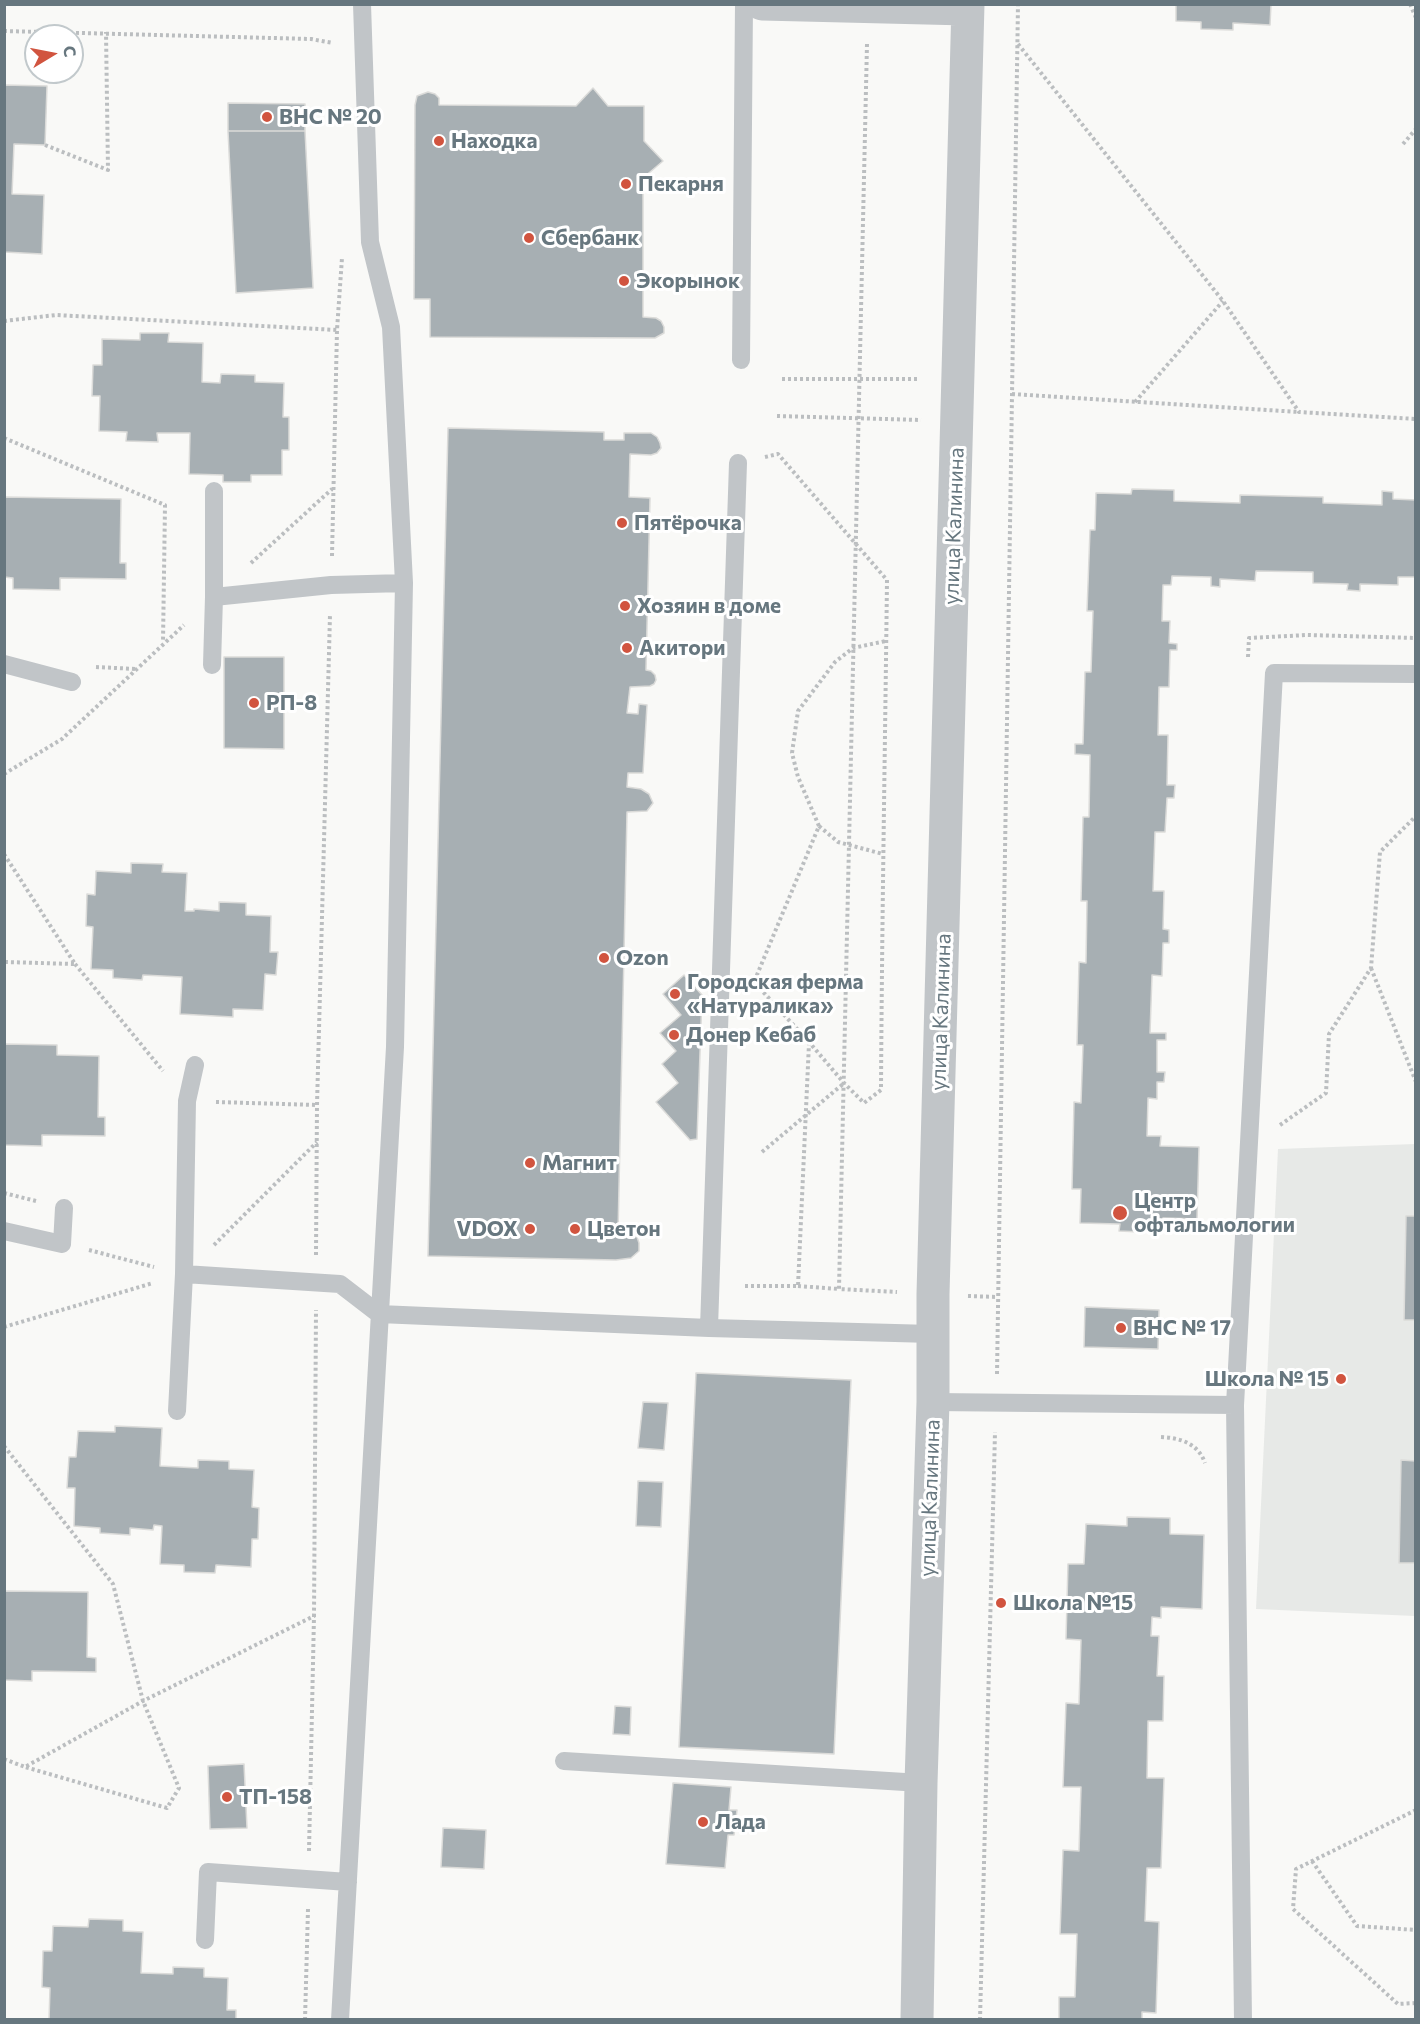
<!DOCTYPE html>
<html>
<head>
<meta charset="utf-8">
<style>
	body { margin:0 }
	#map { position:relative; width:1420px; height:2024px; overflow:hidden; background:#f9f9f7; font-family:Commissioner,sans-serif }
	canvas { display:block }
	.frame { position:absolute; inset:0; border:6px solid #67777f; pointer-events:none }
	.north { position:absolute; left:24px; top:24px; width:60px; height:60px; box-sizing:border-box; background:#fff; border:2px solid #c2c9cc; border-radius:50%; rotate:80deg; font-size:16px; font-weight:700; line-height:24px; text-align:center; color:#67777f }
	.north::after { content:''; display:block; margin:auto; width:21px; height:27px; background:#d1543f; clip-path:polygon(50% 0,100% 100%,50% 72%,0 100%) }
</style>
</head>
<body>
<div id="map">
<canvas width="1420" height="2024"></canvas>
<div class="frame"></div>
<div class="north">С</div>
</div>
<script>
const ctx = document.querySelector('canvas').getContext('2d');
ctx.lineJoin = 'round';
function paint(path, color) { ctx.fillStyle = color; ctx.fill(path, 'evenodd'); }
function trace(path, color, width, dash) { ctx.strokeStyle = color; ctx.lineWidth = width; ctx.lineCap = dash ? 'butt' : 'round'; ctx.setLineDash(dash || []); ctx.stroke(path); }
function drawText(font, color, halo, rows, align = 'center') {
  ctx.font = font + ' Commissioner,sans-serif'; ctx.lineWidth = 6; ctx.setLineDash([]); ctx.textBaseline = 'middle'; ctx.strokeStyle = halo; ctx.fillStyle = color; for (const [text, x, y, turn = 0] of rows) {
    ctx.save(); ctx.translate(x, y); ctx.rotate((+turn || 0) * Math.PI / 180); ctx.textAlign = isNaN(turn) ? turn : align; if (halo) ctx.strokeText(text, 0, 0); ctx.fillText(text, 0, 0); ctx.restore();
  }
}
paint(new Path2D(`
	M1415,1144V1616L1256,1609L1278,1149Z`), '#e7e9e7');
const building = new Path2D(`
	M1176,4H1271L1270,25L1233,23V30L1201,29V22L1176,21Z
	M4,85L47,86L45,145L14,144L12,194L44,195L42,254L4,252Z
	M593,88L608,106H644V141L663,161L643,178V317L656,318L661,321L664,327V333L655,338L430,337V299H414L415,105L417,96L428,92L435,94L439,98V105L576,106Z
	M228,103L305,104V131H228Z
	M228,131H305L313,288L236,293Z
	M140,333H169L168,342L203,343L202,382L220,383L221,374L255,375V382L284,383L283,417H289V450H282V475H251V482H223V475L189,474L190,433H157L158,442L126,441L127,432L99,431L100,396H92L93,365H102V339L140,340Z
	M448,428L604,432V440H624V433H651L657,437L660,443L661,448L657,453L651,455L630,454L629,497L650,498L646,670L651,671L655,675L656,680L654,684L650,686L630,687L627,713L638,714L639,704L647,705L643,773H628L627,787L641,789L649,794L653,803L647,811L627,812L618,1233H628L637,1237L639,1243V1251L631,1258L616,1260L428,1256Z
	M1132,489L1174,490V501L1240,503V495L1323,497V503L1382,505V491L1393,492V499L1416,500V577H1398V585L1360,584V591L1347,590L1348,584L1313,583V572L1256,571L1255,581L1220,579V587L1211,586V577L1172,576L1171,585H1163L1162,621H1170L1169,643L1177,644V650H1170L1169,687H1159L1158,735H1168L1167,785H1175L1174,798H1167L1165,832H1155L1153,891H1164L1163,929L1169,930V943H1163L1162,976L1152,975L1150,1033H1166V1040H1157V1072H1165L1164,1082H1157V1099L1148,1098L1147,1136H1161L1160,1146L1199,1147L1197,1219L1163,1218L1162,1233L1119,1231L1120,1224L1080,1223L1081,1189H1072L1074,1102L1081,1103L1083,1045H1077L1079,962L1086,963L1087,901H1081L1083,817H1089L1090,755L1075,754V744H1083L1085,672H1091L1093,611H1087L1090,530H1095L1096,493L1131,494Z
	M4,497L121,499L120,563H126V579L60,578V590L13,589V578L4,577Z
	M224,657H284V749L224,748Z
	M131,863L163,864L162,872L187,873L185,911H194V909L219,911V902L246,903V915L271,916L270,952H278L276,975L265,974L263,1010L233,1009V1017L180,1014L182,977L143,975L142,980L113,978V970L91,969L93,927L86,926L87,894L95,895L96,871L131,873Z
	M684,975L702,995L697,1139L690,1140L656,1102L678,1083L662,1064L676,1051L660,1033L681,1015L663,994Z
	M4,1044L57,1045V1055L99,1056L98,1117H105V1136L42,1135V1146L4,1145Z
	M1406,1216H1416V1320H1404Z
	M1085,1307L1159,1310L1158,1349L1084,1347Z
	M696,1373L851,1380L834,1754L679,1747Z
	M643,1402L668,1403L664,1450L638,1448Z
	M115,1426L162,1428L160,1466L198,1468V1460L229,1461V1469L254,1470L252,1507L259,1508L258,1539H252L251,1567L216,1565L215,1573L184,1572V1565L160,1564L162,1526L154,1525L153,1530L130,1528V1535L100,1533V1528L74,1526L75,1488H67L69,1457H76L78,1431L115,1432Z
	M1401,1460L1416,1461V1563H1399Z
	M638,1481L663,1482L661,1527L636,1526Z
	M1127,1517L1170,1518V1534L1204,1535L1202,1609L1161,1607V1618L1152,1617L1151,1636H1159L1157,1676H1164L1163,1721H1148L1147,1778H1164L1161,1868H1147L1145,1921L1159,1922L1156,2013L1142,2012V2020H1059V1997H1075L1077,1934H1060L1063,1850L1079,1851L1081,1787H1063L1066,1703L1079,1704L1081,1640L1066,1639L1068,1564H1084L1086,1524L1127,1526Z
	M4,1591L88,1592L87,1657L96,1658V1672L32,1671V1681L4,1680Z
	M615,1706L631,1707L630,1735L613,1734Z
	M244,1764L247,1828L210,1829L208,1766Z
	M673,1783L731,1787L729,1810H737L734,1835H728L725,1868L666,1864Z
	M443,1828L486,1830L484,1869L441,1867Z
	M89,1919L123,1920V1931L143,1932L141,1973L173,1974V1967L204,1968V1977L228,1978L227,2010H236V2020H49L50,1988L42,1987L43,1951H52L53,1926L88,1927Z`);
paint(building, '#a7afb3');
trace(building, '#dbdbd9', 1.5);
trace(new Path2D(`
	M1410,4L1416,18
	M4,31L311,39L333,43
	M867,44L839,1289L897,1292
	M1018,44L1223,301L1299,412L1416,419
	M1403,144L1416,129
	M45,145L108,170L106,32
	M4,321L56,315L337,330
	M782,379H920
	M1012,394L1299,412
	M1135,402L1223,301
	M777,416L921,420
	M4,438L165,505L163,642
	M765,457L778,454L887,580C885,750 882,920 881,1090L864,1103L844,1083L809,1042L754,982L819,826L798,777L792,753L798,711L835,662L853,648L886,641
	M332,556L337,330L342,258
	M251,563L332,489
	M1248,657L1249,638L1307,635L1416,638
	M96,667L136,669
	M4,774L62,739L184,625
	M819,826L838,842L883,854
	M4,854L75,964L4,962
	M75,964L163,1071
	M1371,968L1416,1082
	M216,1102L317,1105
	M1280,1125L1326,1093L1329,1034L1371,968L1380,852L1416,816
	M762,1152L843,1084
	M4,1193L36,1201
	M214,1245L317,1142
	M89,1250L154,1267
	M316,1255L317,1105L330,615
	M745,1286H798L809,1043
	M798,1286L839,1289
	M968,1296L998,1297
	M4,1327L153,1283
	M997,1374L1018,4
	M1161,1437C1180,1438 1198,1443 1205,1463
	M4,1446L113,1584L143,1701L179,1788L167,1808L25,1767
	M4,1759L25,1767L143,1701L314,1616L316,1310
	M1416,1810L1296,1869L1293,1909L1398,2004L1416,2003
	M309,1851L314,1616
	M1312,1861L1357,1926L1416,1930
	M305,2020L308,1909
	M980,2020L995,1432`), '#bbbec0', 4, [3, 3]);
trace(new Path2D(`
	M741,360L744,4
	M214,597L331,585L404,583
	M4,664L72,682
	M212,665L214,597V491
	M4,1231L62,1244L64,1208
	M184,1274L340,1284L379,1314L709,1328L932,1334
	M709,1328L738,463
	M933,1402L1235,1405
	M177,1411L184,1274L187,1101L195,1065
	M564,1761L921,1783
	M205,1940L208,1872L348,1882
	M340,2020L395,1047L404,583L391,327L370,242L362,4
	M1243,2020L1235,1405L1274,673L1416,674`), '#c1c5c8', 18);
trace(new Path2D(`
	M762,4L967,9
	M917,2020L921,1783L933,1402V1294L968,4`), '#c1c5c8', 33);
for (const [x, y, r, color] of [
	[267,117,6,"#d1543f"],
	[439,141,6,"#d1543f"],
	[626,184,6,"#d1543f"],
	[529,238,6,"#d1543f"],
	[624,281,6,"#d1543f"],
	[622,523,6,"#d1543f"],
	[625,606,6,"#d1543f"],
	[627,648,6,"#d1543f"],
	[254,703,6,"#d1543f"],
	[604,958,6,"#d1543f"],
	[675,994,6,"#d1543f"],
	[674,1035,6,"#d1543f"],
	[530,1163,6,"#d1543f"],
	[1120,1213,8,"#d1543f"],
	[530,1229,6,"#d1543f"],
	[575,1229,6,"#d1543f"],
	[1121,1328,6,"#d1543f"],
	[1341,1379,6,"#d1543f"],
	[1001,1603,6,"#d1543f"],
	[227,1797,6,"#d1543f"],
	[703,1822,6,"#d1543f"]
]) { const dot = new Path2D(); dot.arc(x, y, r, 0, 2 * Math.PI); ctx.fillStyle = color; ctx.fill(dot); trace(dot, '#fff', 2); }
drawText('bold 21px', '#67777f', '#fff', [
	["ВНС № 20",279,117],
	["Находка",451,141],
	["Пекарня",638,184],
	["Сбербанк",541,238],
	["Экорынок",636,281],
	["Пятёрочка",634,523],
	["Хозяин в доме",637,606],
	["Акитори",639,648],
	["РП-8",266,703],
	["Ozon",616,958],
	["Городская ферма",687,982],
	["«Натуралика»",687,1006],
	["Донер Кебаб",686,1035],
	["Магнит",542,1163],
	["Центр",1134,1201],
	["офтальмологии",1134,1225],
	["VDOX",518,1229,"right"],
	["Цветон",587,1229],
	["ВНС № 17",1133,1328],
	["Школа № 15",1329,1379,"right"],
	["Школа №15",1013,1603],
	["ТП-158",239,1797],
	["Лада",715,1822]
], 'left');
drawText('21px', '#67777f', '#fff', [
	["улица Калинина",954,526,-88],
	["улица Калинина",941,1012,-88],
	["улица Калинина",930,1498,-88]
]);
</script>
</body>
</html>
